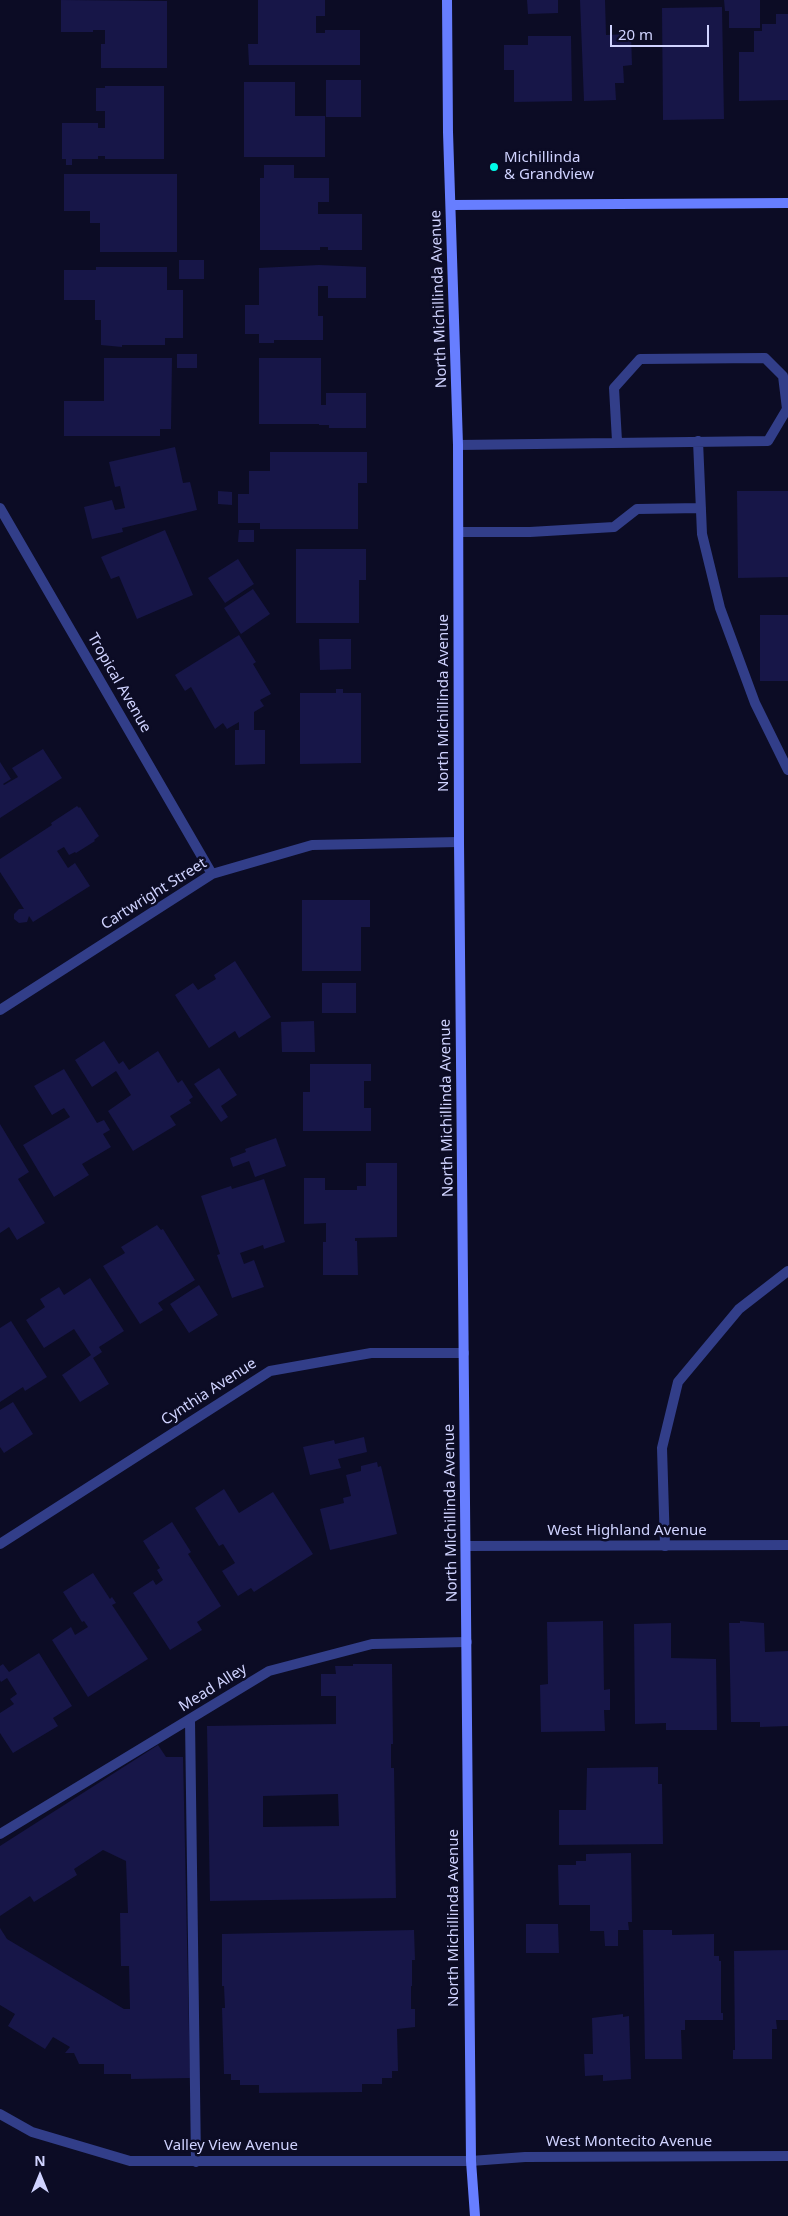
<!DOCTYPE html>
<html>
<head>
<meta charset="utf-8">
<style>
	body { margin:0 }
	#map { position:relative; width:788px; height:2216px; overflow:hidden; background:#0c0c25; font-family:"Noto Sans",sans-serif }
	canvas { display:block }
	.north { position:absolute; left:15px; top:2151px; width:50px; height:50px; -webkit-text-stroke:4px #0c0c25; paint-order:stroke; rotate:0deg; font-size:14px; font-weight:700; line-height:20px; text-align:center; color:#d0d3ff }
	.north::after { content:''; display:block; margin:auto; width:18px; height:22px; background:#d0d3ff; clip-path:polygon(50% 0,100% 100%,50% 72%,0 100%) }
	.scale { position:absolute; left:610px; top:25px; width:99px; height:22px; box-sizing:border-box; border:2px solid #d0d3ff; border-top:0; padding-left:6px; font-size:15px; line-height:18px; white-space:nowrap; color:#d0d3ff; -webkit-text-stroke:4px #0c0c25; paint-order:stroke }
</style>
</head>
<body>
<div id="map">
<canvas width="788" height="2216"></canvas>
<div class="north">N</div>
<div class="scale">20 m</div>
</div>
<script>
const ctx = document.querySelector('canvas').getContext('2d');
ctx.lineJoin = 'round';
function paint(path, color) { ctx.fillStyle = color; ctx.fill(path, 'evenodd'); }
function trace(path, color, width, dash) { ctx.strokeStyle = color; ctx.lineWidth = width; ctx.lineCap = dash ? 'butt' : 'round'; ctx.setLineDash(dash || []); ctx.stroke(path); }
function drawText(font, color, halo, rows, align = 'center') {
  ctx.font = font + ' "Noto Sans",sans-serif'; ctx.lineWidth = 5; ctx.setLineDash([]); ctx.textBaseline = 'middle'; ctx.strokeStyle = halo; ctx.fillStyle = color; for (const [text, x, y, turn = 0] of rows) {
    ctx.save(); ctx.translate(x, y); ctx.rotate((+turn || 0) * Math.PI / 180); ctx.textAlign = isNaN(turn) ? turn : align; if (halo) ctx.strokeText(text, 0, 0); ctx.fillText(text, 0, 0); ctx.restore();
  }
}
paint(new Path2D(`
	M61,0L167,1V68H101V44H105V30H93V32H61Z
	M258,0H325V16H316V33H325V30H360V65H249L248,44H258Z
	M527,0H558V13L528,14Z
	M580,0H605L606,35L631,34L632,65L623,66L624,83H615L616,100L584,101Z
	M724,0H760V28H729V11H725Z
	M722,7L724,119L663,120L662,8Z
	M776,14H788V100L739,101V52H754V31H762V24H776Z
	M528,36H571L572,101L514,102V70H504V45H528Z
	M326,80H361V117H326Z
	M244,82H295V116H325V157H244Z
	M105,86H164V159H105V156H98V159H72V165H66V159H62V123H98V128H105V111H96V88H105Z
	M264,165H294V178H329V202H318V214H362V250H328V247H320V250H260V178H264Z
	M64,174H177V252H100V223H90V211H64Z
	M179,260H204V279H179Z
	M319,265L366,267V298H328V286H318V316H323V340H274V343H259V334H245V305H259V268Z
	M96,267H167V290H183V338H165V345H122V347L101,345V320H95V300H64V270H96Z
	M177,354H197V368H177Z
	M104,358H172L171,429H160V436H64V401H104Z
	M259,358H321V405H326V393H366V428H329V425H319V424H259Z
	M175,447L183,483L190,482L197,510L122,528L123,532L92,539L84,507L112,500L115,510L125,508L120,486L115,487L109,462Z
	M270,452H367V483H358V529H260V523H238V494H249V471H270Z
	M218,491L232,492V505L218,504Z
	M737,491H788V577L738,578Z
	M165,530L193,595L137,619L119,576L111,579L101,557Z
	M239,530H254V542H238Z
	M296,549H366V580H359V623H296Z
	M238,559L254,584L225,603L208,578Z
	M253,589L270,614L241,634L224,608Z
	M760,615H788V681H760Z
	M239,635L256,662L253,664L271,694L260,700L264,706L254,712V730H265V764L235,765V730H239V722L227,729L223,723L215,729L191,687L185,691L175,675Z
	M319,639H351V669L320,670Z
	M336,689H343V693H361V763L300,764V693H336Z
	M43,749L62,778L0,818V762L11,779L3,784L4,785L18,777L12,768Z
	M77,806L79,808L80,807L99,836L94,840L95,841L76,853L75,852L69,855L64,847L57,851L68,868L75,863L90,886L33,922L29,916L27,922L19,923L14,919V914L19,909H24L0,872V859L52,825L51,823Z
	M302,900H370V927H361V971H302Z
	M235,961L271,1017L239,1038L235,1031L209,1048L175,995L193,983L198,990L216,979L214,975Z
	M322,983H356V1013H322Z
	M314,1021L315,1052H282L281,1022Z
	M104,1041L119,1064L123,1061L129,1070L158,1051L178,1083L182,1080L193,1097L189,1100L191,1103L170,1116L176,1125L133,1151L108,1111L131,1095L116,1071L92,1087L75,1060Z
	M310,1064H371V1081H364V1108H371V1131H303V1092H310Z
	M219,1068L237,1095L221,1106L228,1117L221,1122L194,1084Z
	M64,1069L97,1123L104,1120L110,1130L103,1134L111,1147L82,1164L89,1175L54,1197L23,1145L70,1117L64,1108L52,1115L34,1086Z
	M0,1124L29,1172L18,1179L45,1223L17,1240L9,1227L0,1233Z
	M276,1138L286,1166L255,1177L249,1161L233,1167L230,1158L246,1152L245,1149Z
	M366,1163H397V1237L355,1238V1241H357L358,1275H323V1242H326V1223L304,1224V1178H325V1190H357V1186H366Z
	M264,1179L285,1242L264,1249L263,1245L240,1253L244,1264L254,1260L264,1287L232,1298L217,1255L220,1254L201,1196L231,1186L232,1189Z
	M157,1225L161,1230L163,1229L195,1280L158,1303L163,1310L140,1324L103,1266L125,1253L121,1247Z
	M90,1278L124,1331L99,1347L102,1352L93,1358L109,1384L80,1402L62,1375L91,1355L74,1329L44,1348L26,1320L45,1307L40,1299L59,1287L64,1295Z
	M199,1285L218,1315L189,1333L170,1304Z
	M11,1321L47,1377L25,1391L23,1387L0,1402V1328Z
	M13,1402L33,1434L4,1453L0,1447V1410Z
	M364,1437L367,1452L338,1459L341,1468L310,1475L303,1447L334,1440L335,1444Z
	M377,1462L378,1467L381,1466L397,1534L330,1550L320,1509L344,1503L343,1498L351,1496L346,1475L361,1471V1466Z
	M224,1489L239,1513L273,1492L313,1554L254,1592L251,1588L238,1596L222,1571L235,1563L223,1544L219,1546L195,1508Z
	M172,1522L191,1552L188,1554L221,1606L197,1622L202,1630L170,1650L133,1593L153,1580L156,1585L163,1580L157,1570L160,1568L143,1541Z
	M93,1573L110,1599L112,1597L116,1603L112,1605L148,1659L88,1697L52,1640L71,1627L75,1635L88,1627L84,1621L82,1622L63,1592Z
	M603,1621L604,1690L610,1689V1710H604L605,1731L541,1732L540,1685L548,1684L547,1622Z
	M740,1621L764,1623L765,1652L788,1651V1726L760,1727V1722H731L729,1623H740Z
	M671,1623V1658L716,1659L717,1730H666V1723L635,1724L634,1624Z
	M39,1653L72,1706L53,1718L58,1726L13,1753L0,1733V1713L14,1704L10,1699L17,1694L7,1678L1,1682L0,1680V1666L3,1664L9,1672Z
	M353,1664H392L393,1744H391V1768H394L396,1898L210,1901L207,1726L336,1724V1696H321V1674H336L335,1666H353ZM338,1794L339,1826L263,1827V1796Z
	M158,1745L166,1757H183L190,2078L131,2079V2074H104V2064H79L74,2053H65L70,2047L53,2037L45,2049L8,2026L15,2014L0,2005V1928L7,1939L124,2009H130L129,1966H121L120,1913H128L126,1861L103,1850L74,1869L77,1875L34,1902L30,1896L0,1916V1846Z
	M658,1767V1784H662L663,1844L559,1845V1810H586L587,1768Z
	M631,1853L632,1922H628L629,1930H618V1946H605L604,1931H590V1905H559L558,1865H576V1861H586V1854Z
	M526,1924H558L559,1953H526Z
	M414,1930L415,1960H412V1986H411V2009H415V2027L397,2029L398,2071H392V2078H382V2084H362V2092L259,2093V2085H240V2080H231V2074H224L222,2008H225L224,1986H222V1934Z
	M643,1930H672V1935L714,1934V1956H719V1961H721V2013H723V2020H685V2030H681L682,2059H645Z
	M788,1950V2020H776L777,2029H772V2059H733V2050H735L734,1951Z
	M623,2014V2017L629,2016L631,2079L603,2081V2075L585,2076L584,2054H593L592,2018Z`), '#171648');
trace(new Path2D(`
	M698,441L702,534L720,608L755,703L788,770
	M458,445L768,441L787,409L783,376L765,358L640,359L614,388L617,441
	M459,532H530L614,527L637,509L701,508
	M665,1546L662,1448L678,1382L739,1309L788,1271
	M190,1720L196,2162
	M0,1834L269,1671L372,1644L467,1642`), '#323e89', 10);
trace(new Path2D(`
	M0,508L212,874
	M0,1010L212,874L312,845L459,842
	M0,1544L270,1371L371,1353H464
	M466,1546L788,1545
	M0,2114L32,2132L130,2161H471L525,2157L788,2156`), '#323e89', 10);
trace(new Path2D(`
	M447,0L448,132L458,445L459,842L471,2161L475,2216
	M451,205L788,203`), '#677eff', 10);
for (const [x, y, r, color] of [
	[494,167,5,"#00fbe8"]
]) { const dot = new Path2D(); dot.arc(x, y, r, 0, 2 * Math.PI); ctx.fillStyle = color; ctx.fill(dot); trace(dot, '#0c0c25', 2); }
drawText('15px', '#d0d3ff', '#0c0c25', [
	["Michillinda",504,158],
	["& Grandview",504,175]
], 'left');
drawText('15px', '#d0d3ff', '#0c0c25', [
	["North Michillinda Avenue",439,299,-92],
	["Tropical Avenue",119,683,60],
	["North Michillinda Avenue",444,703,-90],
	["Cartwright Street",154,894,-32],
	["North Michillinda Avenue",447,1108,-91],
	["Cynthia Avenue",209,1392,-33],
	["North Michillinda Avenue",451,1513,-91],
	["West Highland Avenue",627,1531],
	["Mead Alley",213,1688,-32],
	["North Michillinda Avenue",454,1918,-90],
	["West Montecito Avenue",629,2142],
	["Valley View Avenue",231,2146]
]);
</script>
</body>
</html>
